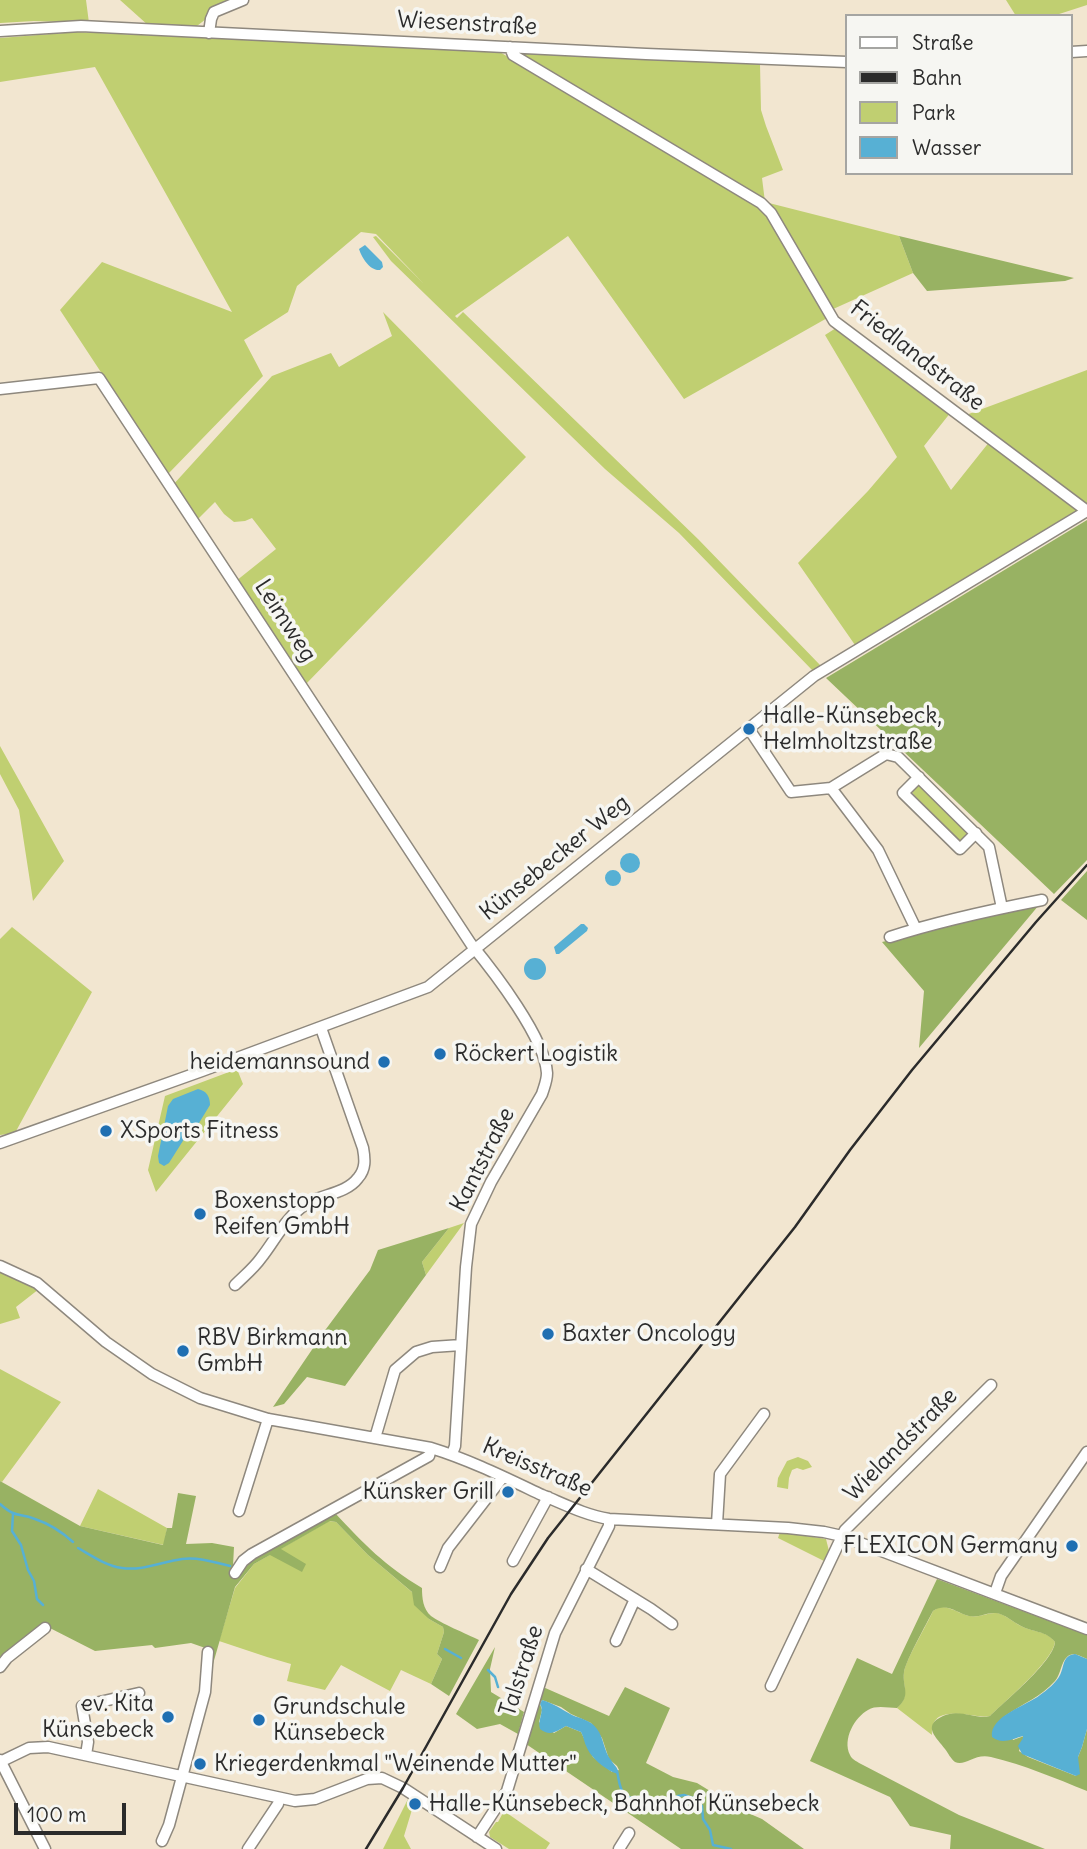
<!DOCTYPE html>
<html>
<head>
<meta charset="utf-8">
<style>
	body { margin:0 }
	#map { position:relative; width:1087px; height:1849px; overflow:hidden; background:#f2e6d0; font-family:Delius,sans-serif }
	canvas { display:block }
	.legend { position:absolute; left:845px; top:14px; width:228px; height:161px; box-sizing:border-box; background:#f6f6f2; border:2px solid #a5a5a2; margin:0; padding:9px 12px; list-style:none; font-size:21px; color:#2b2b2b }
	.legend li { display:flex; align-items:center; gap:14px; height:35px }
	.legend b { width:35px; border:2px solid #a5a5a2 }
	.scale { position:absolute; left:14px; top:1803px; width:112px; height:32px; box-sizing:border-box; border:4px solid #2b2b2b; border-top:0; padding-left:9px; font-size:21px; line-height:24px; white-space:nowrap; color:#2b2b2b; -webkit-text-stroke:5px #f6f6f2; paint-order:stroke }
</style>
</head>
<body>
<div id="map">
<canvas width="1087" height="1849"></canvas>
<ul class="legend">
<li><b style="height:9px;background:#fff"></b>Straße</li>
<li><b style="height:9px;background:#2b2b2b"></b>Bahn</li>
<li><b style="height:19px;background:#c0cf71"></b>Park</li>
<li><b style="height:19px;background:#57b0d4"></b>Wasser</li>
</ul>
<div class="scale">100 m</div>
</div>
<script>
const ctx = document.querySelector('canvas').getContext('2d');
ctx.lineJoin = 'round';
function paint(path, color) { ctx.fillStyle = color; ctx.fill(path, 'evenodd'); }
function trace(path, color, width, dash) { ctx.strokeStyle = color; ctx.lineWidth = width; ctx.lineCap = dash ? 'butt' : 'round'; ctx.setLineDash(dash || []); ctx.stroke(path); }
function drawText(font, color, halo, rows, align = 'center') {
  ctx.font = font + ' Delius,sans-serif'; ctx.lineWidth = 7; ctx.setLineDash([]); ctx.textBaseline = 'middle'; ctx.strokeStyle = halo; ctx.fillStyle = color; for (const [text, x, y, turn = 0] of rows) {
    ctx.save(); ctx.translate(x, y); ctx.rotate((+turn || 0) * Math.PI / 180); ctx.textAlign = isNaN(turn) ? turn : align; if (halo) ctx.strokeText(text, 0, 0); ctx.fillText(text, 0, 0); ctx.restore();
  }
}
paint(new Path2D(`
	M0,0H86L89,23L34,21L0,23Z
	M120,0H229L209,10L206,19L193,29L149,26Z
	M1006,0H1087V5L1053,16H1016Z
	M76,32L498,51L753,202L765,212L829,317L684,399L568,236L455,316L457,318L463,312L698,539L821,666L813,671L679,533L605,469L391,261L373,237L376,236L424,284L376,234L361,232L297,286L288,312L244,340L263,376L168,474L60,310L102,262L232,312L95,67L0,82V38Z
	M521,52L760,64L761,110L766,126L783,170L762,178L765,202L899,236L913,273L831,310L774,211L520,56Z
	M383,312L526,457L305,685L236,581L276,549L252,518L245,521L234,522L224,514L215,502L196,521L172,486L272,376L331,353L339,367L392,336Z
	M836,328L951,412L924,446L951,490L990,441L1079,509L855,645L798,563L868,491L897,457L825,335Z
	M1087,370V503L1084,504L966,415Z
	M0,746L64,861L33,901L19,810L0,774Z
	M916,786H920L967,829L968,834L964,840H956L914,795L912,792Z
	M12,927L92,992L15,1133L0,1135V939Z
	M237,1069L243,1084L156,1192L148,1170L165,1096Z
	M464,1223L426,1275L422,1262L449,1228Z
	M0,1270L39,1289L16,1307L20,1318L0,1324Z
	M0,1369L61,1402L2,1482L0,1481Z
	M798,1457L808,1461L812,1467L803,1470L797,1468L792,1470L789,1478L788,1489L777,1487L778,1478L787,1461Z
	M98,1489L167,1528L164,1545L80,1526Z
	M329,1521L336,1522L368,1555L413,1593L429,1619L443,1627L444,1632L437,1654L442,1659L431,1684L401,1670L390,1691L341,1665L325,1690L287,1681L291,1664L267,1657L219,1641L235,1588L254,1564Z
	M780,1532L826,1539L829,1551L824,1561L778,1538Z
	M939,1607C951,1606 959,1614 970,1616C979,1618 988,1612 997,1613C1006,1615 1013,1622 1021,1626C1032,1632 1048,1631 1055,1642C1053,1661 1005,1701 990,1716C974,1720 930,1700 932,1735L897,1708C911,1696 902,1687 904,1672C906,1659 927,1625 933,1611Z
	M408,1799L414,1803L404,1836L411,1849H383Z
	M504,1811L550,1843L546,1849H509L490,1837L489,1832L496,1822H498Z`), '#c0cf71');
paint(new Path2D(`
	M899,236L1074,278L1065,281L927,291L913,273Z
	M1087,520V860L1054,894L826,678Z
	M1087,871V920L1061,900Z
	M1039,905L919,1048L924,991L882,942Z
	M449,1228L422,1262L426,1275L345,1386L307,1377L284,1404L273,1407L326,1329L370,1270L378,1250Z
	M0,1481L80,1526L163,1545L167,1528H172L178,1493L196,1496L186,1544L212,1543L234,1547L233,1566L242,1571L254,1558L335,1513C364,1544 385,1566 422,1588C422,1598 423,1609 431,1616C440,1623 467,1634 479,1640L449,1696L431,1684L442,1659L437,1654L444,1632L443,1627L429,1619L414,1605L412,1592L368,1555L336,1522L330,1521L281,1549L306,1564L302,1572L270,1555L254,1564L235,1587L213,1664H211V1650L191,1643L155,1648L152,1645L95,1651L44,1625L0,1657Z
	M937,1579L1087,1635V1659C1081,1656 1072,1651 1067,1657C1061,1662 1061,1674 1055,1681C1041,1697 1022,1704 1005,1716L1013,1740L1024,1736L1019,1751L1028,1757L1076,1776L1078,1757L1082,1747L1087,1729V1791C1055,1778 1024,1765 991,1757C974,1753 965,1767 955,1762C951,1759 948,1753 945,1749C937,1738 921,1726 943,1716C960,1708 976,1720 990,1716C1005,1701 1054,1661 1055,1642C1047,1631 1032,1632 1021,1626C1013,1622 1005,1614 996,1613C987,1612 979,1618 969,1616C956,1613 947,1602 933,1611C927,1623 906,1660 904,1672C902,1688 912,1695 897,1708C888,1708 876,1705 868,1710C855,1717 842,1739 850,1755C852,1760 858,1762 863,1765L959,1815L1045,1849H950L951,1835L910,1826L890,1797L810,1761L857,1658L892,1674Z
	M495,1647L490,1669L491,1692L524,1712L518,1734L500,1724L477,1729L456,1714Z
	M543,1687L609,1716L625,1687L670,1708L646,1763L673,1777L697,1783L741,1810L762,1819L804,1849H681L526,1744ZM542,1700L561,1707L571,1714L591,1723L602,1738L609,1759L617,1766L619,1770L612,1772L593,1757L581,1732L566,1726L554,1733L539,1722L542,1710L540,1704Z`), '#98b263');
paint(new Path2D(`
	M365,245L382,262L383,267L380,270C370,271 362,258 359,249Z
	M620 863a10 10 0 1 1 20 0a10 10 0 1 1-20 0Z
	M605 878a8 8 0 1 1 16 0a8 8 0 1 1-16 0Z
	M581,924H584L588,928L587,931L559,954H556L554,947Z
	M524 969a11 11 0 1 1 22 0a11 11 0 1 1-22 0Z
	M198,1089C207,1091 210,1097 210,1105L199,1123L186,1136L169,1163L164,1166L159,1163L158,1156L168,1106L173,1099Z
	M1075,1654L1087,1659V1729L1082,1747L1078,1757L1080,1774L1076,1776L1022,1754L1018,1746L1023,1738V1736C1012,1739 1002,1745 992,1737C989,1716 1028,1705 1040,1695C1047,1690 1056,1683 1060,1675C1065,1665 1062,1656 1075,1654Z
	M542,1700C555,1704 561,1709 572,1715C581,1719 591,1720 597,1729C604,1738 604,1752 611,1760C615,1767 618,1766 618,1774C607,1771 592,1759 587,1748C584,1743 584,1737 581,1732L566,1726C557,1731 550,1737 540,1729C537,1720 545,1711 540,1704Z`), '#57b0d4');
trace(new Path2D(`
	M0,1504C17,1519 18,1512 35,1519C50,1524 62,1532 73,1542
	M13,1514L12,1531L21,1545L28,1570L34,1581L37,1599L43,1605
	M78,1548C92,1556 106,1566 122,1568C142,1571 162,1562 182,1559C199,1557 214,1562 230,1566
	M445,1649L461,1658
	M488,1670L495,1677L498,1687
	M510,1691L523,1695
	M617,1771C619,1779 619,1788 624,1794C628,1799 656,1805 663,1805C670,1804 674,1800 678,1796L684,1795L696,1799L702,1806L703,1819L710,1830L713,1845L731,1849`), '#57b0d4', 2.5);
const minor = new Path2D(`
	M0,31L81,26L101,27L646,54L847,62
	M209,33L211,19L214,12L243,0
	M1071,52L1087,51
	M0,389L99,378L471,944C494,972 545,1038 547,1073C547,1081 544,1087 542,1094L491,1182L471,1224L466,1267L455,1446L452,1454
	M749,729L791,792L831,788L878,850L916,929
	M919,777L903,793L960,849L976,833
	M831,788L886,754L898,757L989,847L1002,908
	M890,937C939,921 991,910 1042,900
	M0,1143L202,1071L428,987L814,676L1087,511L834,321L771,213L761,203L513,55L510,47
	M0,1266L37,1283L106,1342L152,1374L200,1398L268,1419L431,1448C470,1460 506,1478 542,1495C564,1504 585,1515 609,1519L788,1528L824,1532L842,1536L1087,1629
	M235,1285C244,1276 254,1268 261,1258C276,1239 285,1218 306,1204C322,1194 346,1194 358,1178C366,1169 365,1159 363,1148L321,1028
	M375,1438L395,1370L416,1352L432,1347L461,1345
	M239,1511L268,1419
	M717,1524L720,1474L764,1414
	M513,1561L548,1497
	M440,1567L448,1548L503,1477
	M586,1569L651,1609L672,1624
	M235,1573L243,1561L252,1554L429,1456L431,1448
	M995,1593L1001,1576L1087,1452
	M616,1641L635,1599
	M0,1667L7,1658L45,1628
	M771,1686L845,1530L991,1385
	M86,1755L88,1742L82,1706L139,1693
	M0,1760L45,1849
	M0,1762L29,1748L48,1747L295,1801L315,1799L367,1779L382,1778L403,1788L496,1849
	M477,1837L507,1791L555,1633L609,1526V1519
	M162,1841L169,1825L205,1692L208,1652
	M248,1849L278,1804L279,1798
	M619,1849L629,1833`);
trace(minor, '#8e887e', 13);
trace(minor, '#fff', 10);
trace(new Path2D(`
	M366,1849L403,1788L511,1594L548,1538L795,1227L850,1150L912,1070L1036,922L1087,865`), '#2b2b2b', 2.5);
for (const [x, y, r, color] of [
	[749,729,7,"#1f6fb2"],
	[440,1054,7,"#1f6fb2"],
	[384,1062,7,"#1f6fb2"],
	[106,1131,7,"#1f6fb2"],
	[200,1214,7,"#1f6fb2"],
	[548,1334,7,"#1f6fb2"],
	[183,1351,7,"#1f6fb2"],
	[508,1492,7,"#1f6fb2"],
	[1072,1546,7,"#1f6fb2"],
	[168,1717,7,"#1f6fb2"],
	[259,1720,7,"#1f6fb2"],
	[200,1764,7,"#1f6fb2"],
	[415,1804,7,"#1f6fb2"]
]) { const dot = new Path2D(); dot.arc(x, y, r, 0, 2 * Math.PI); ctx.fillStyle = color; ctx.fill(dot); trace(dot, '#f6f6f2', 2.5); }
drawText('23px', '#2b2b2b', '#f6f6f2', [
	["Wiesenstraße",467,24,3],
	["Friedlandstraße",917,356,38],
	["Leimweg",285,621,57],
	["Künsebecker Weg",555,858,-39],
	["Kantstraße",483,1160,-63],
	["Wielandstraße",901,1445,-45],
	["Kreisstraße",537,1468,23],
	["Talstraße",522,1671,-72]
]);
drawText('23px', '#2b2b2b', '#f6f6f2', [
	["Halle-Künsebeck,",763,716],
	["Helmholtzstraße",763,742],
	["Röckert Logistik",454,1054],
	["heidemannsound",370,1062,"right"],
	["XSports Fitness",120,1131],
	["Boxenstopp",214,1201],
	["Reifen GmbH",214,1227],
	["Baxter Oncology",562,1334],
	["RBV Birkmann",197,1338],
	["GmbH",197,1364],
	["Künsker Grill",494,1492,"right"],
	["FLEXICON Germany",1058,1546,"right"],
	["ev. Kita",154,1704,"right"],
	["Künsebeck",154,1730,"right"],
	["Grundschule",273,1707],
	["Künsebeck",273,1733],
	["Kriegerdenkmal \"Weinende Mutter\"",214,1764],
	["Halle-Künsebeck, Bahnhof Künsebeck",429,1804]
], 'left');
</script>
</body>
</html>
